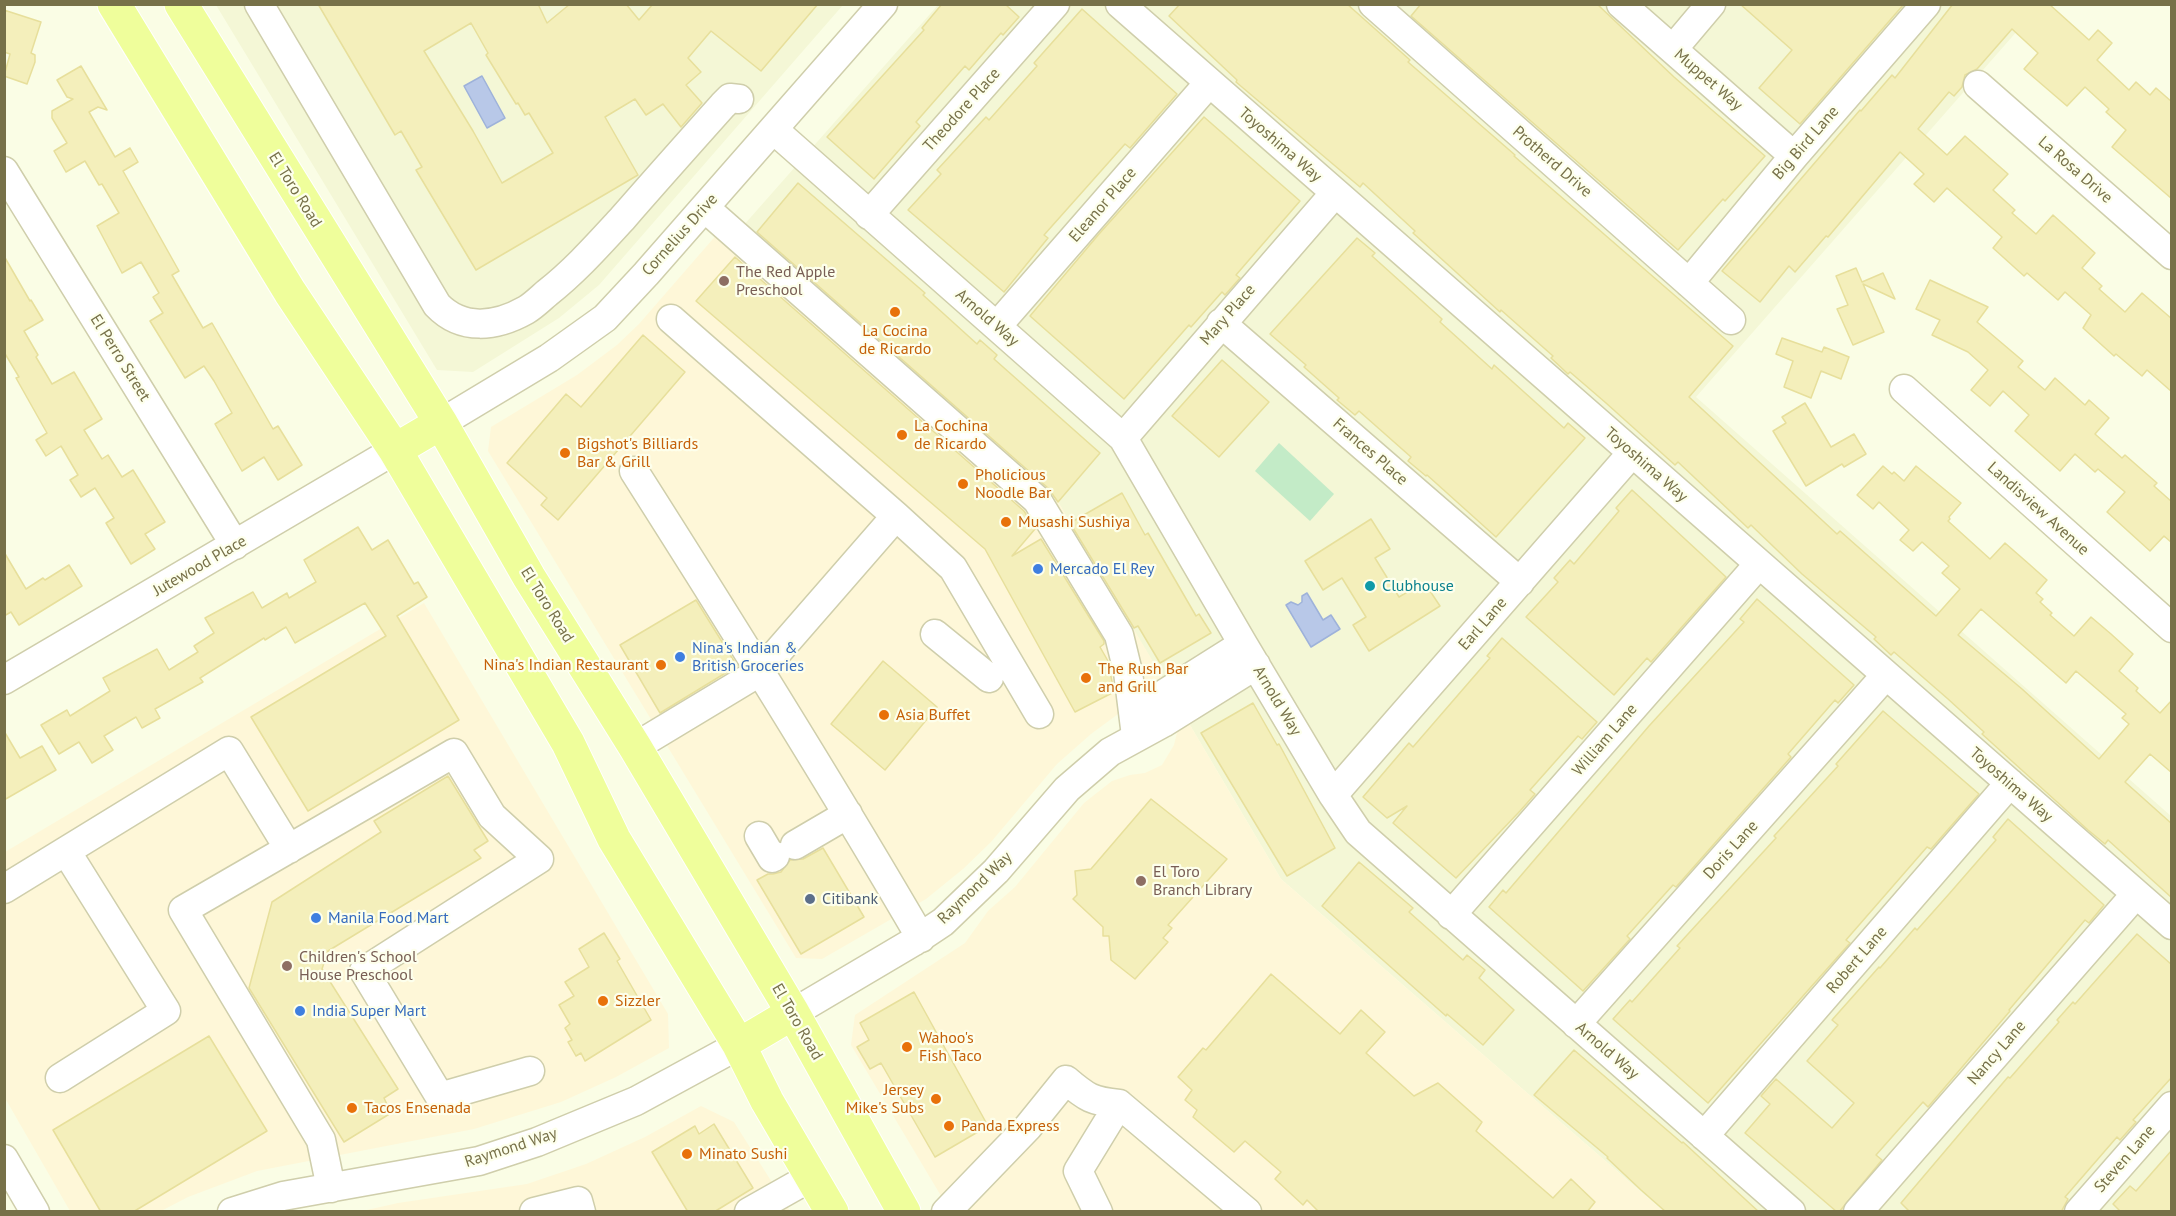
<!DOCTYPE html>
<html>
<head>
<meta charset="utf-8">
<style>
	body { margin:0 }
	#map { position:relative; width:2176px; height:1216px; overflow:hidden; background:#fafde5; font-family:"PT Sans",sans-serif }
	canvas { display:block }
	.frame { position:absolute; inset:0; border:6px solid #777149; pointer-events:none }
</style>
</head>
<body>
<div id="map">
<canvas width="2176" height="1216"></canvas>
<div class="frame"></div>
</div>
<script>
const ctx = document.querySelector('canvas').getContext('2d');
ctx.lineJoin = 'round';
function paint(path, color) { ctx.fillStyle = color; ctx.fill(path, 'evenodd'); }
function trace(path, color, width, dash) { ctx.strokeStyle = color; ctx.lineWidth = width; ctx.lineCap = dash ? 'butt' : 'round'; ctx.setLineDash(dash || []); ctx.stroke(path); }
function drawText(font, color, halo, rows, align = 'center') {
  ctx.font = font + ' "PT Sans",sans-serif'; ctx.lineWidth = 4.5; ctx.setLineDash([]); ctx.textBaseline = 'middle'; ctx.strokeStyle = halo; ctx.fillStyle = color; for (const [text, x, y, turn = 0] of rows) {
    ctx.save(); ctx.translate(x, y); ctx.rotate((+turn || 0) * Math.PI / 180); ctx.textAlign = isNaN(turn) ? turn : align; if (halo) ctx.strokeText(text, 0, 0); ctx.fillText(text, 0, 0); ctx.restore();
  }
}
paint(new Path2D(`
	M216,5H843L599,285L559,318L473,372L437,370Z
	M938,5H2040L1696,397L2171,816V1211H1663L1281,879L1051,490L743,226Z`), '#f4f7d6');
paint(new Path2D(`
	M732,217L1051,490L1164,680L1091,734L1057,764L991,842L963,869L926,899L822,959L796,958L488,451L491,427L577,375L617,345L639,324Z
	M424,603L668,1014L669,1048L616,1077L561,1102L474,1129L257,1171L188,1197L161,1211H70L5,1098V852Z
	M1187,720L1281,879L1663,1211H950L851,1045L855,1015L965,943L988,911L1015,887L1084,803L1112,781L1130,775L1145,773L1162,765L1174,745L1178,729Z
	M701,1106L734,1122L790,1211L358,1212L398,1203L527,1184L586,1164L645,1137Z`), '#fef7d8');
paint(new Path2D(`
	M1279,443L1334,494L1310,521L1255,471Z`), '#c3ebc7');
const water = new Path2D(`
	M482,76L505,118L487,128L464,86Z
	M1307,593L1323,620L1331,615L1340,629L1311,647L1286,605L1291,602L1298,605L1302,602V596Z`);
paint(water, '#b8c8e8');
trace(water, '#9eb2da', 1.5);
const building = new Path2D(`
	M318,4H538L547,23L570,4H626L639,20L653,4H818L761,71L711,31L688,58L701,72L686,85L702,103L681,127L663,104L646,115L635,99L605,117L638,175L476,270L416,170L422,167L401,131L395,135ZM471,23L488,53L486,55L516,104L518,103L525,115L529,113L553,153L502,183L473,131L424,51Z
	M942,4H1005L1019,17L1003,35L1001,33L969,70L965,66L916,122L920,126L874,179L827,137L924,30L922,28Z
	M1180,4H1347L1410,60L1408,62L1515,155L1514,156L1733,346L1689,397L1837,534L1840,531L1936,616L1960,589L1942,573L1949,566L1922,542L1913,551L1900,540L1909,530L1879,502L1873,509L1857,495L1883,466L1892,474L1894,472L1904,481L1916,466L1961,503L1949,517L1950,519L1948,521L1990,559L2005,543L2029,564L2047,580L2036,593L2043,599L2040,602L2052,613L2050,615L2074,636L2091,617L2111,634L2133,654L2119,671L2138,688L2136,691L2160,713L2172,700V773L2150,754L2125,782L2172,824V898L2108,840L2105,844L2088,830L1982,734L1984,732L1948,699L1894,652L1891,655L1874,639L1876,637L1802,574L1751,525L1748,528L1678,462L1675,465L1606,403L1570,372L1568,374L1551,358L1553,356L1501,310L1500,312L1413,233L1415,231L1363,183L1360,187L1236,82L1237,80L1169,16ZM1981,609L2066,683L2076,671L2126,714L2122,718L2129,724L2099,759L2022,689L1958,635Z
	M1421,4H1597L1674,77L1765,156L1725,201L1723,199L1678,250L1411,16Z
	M1740,4H1904L1800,124L1759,88L1792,50Z
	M1953,4H2049L2089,40L2098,30L2112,43L2097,60L2129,90L2136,82L2150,95L2156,88L2172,102V199L2112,147L2126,130L2106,112L2109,109L2085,87L2067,106L2024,69L2038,53L2012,29L1977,69L1965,75L1962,87L1954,96L1949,92L1918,129L1947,155L1965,136L2008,174L1993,190L2015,210L2012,213L2036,234L2053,215L2095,253L2082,268L2102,286L2099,289L2125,312L2142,293L2172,319V392L2147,370L2142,376L2116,354L2114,356L2083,328L2091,315L2065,292L2058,300L2027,273L2024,276L1993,248L2002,237L1947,188L1934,202L1914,184L1924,174L1900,152L1828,237L1826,236L1795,272L1789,266L1760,302L1722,271L1860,110L1861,111L1892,75L1895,78Z
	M1082,9L1177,94L1130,148L1125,144L1044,235L1048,238L1004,292L908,210L941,174L937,170L986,117L989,120L1037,66L1034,63Z
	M4,10L41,22L31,53L35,55V62L27,84L4,76L10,54L4,52Z
	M81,66L107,110L98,107L89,112L115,157L130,148L138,162L123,171L179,271L172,275L203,328L212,323L273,429L278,426L302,465L278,480L264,457L242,471L215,424L232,413L214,381L204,366L185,378L150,321L163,313L153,297L159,293L141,262L122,273L97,226L119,213L102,184L99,185L85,161L66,172L54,151L67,143L52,118V111L73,99L67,97L57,80Z
	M1204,117L1300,201L1236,275L1240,278L1225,295L1222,292L1191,327L1189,325L1124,399L1030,316L1099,234Z
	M798,183L925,293L923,295L977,344L980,340L997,355L994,359L1100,453L1058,502L1048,488L757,232Z
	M1357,238L1375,253L1372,256L1442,319L1440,322L1492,369L1494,365L1564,428L1568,423L1585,438L1496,537L1427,475L1426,476L1408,461L1411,457L1359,411L1355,415L1337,400L1339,398L1304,367L1306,365L1270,334Z
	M4,256L30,301L31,300L43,320L24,331L38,355L36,357L52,384L74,372L102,419L84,430L102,459L108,455L122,477L133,470L165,522L145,534L155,549L131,564L106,523L114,518L95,488L81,497L70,480L78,475L61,446L46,456L36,440L47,433L16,378L19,377L4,352Z
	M735,257L1024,511L1035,529L1012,556L1041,539L1104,641V644L1100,647L1108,661L1114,692L1075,712L985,549L696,301Z
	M1856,268L1862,282L1883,273L1895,299L1863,284L1884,332L1853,345L1837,309L1848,305L1836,276Z
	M1930,280L1988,307L1977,322L2023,361L2018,367L2045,390L2055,378L2085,405L2089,400L2109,418L2095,434L2122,458L2125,455L2157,483L2154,486L2172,502V543L2164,536L2150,551L2107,512L2125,492L2098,469L2095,472L2075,454L2060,471L2015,431L2029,415L2003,391L1990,406L1971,390L1988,370L1968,352L1932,335L1940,320L1916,309Z
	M643,335L685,372L558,520L541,505L547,498L507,463L566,394L581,407Z
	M1782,338L1822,352L1824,347L1849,357L1841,379L1821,371L1811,398L1784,387L1793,361L1776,354Z
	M1222,360L1269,402L1219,457L1172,416Z
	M1805,403L1831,447L1854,434L1866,454L1844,467L1842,464L1806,486L1773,431L1786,423L1782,417Z
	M1632,490L1726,577L1651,662L1647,658L1614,695L1526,617L1558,582L1554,578L1570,560L1574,564L1619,511L1616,508Z
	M1122,493L1145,535L1148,533L1196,616L1199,614L1211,633L1160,663L1138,626L1134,628L1070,523Z
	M1371,519L1390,549L1375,558L1399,597L1424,582L1440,606L1369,651L1353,625L1366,617L1342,578L1323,590L1305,561Z
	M358,527L372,550L388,540L414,584L418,582L427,597L397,616L459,720L308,811L251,717L386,636L365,603L295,643L286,627L265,640L264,638L200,678L203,682L155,709L160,718L142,728L136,717L104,736L113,750L92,763L79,742L59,754L41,725L67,710L70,716L110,691L103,678L157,649L169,670L198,652L194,646L214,633L205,618L253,592L262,608L287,593L289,598L316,582L304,560Z
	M4,552L26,589L43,578L45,580L69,565L82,586L19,625L11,612L4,616Z
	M1757,599L1854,685L1838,703L1835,700L1788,754L1791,757L1676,887L1673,885L1627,936L1630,939L1583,991L1489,907L1503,890L1506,893L1649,726L1744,622L1740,619Z
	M696,600L737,666L660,713L620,645Z
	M1502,638L1597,722L1582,739L1578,736L1530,790L1535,794L1520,811L1456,878L1393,823L1407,806L1387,818L1363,797L1409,743L1413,747L1490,658L1487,656Z
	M883,661L937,707L885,770L831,724Z
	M1253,703L1277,745L1279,744L1335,848L1287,876L1201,733Z
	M1883,711L1979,794L1931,849L1927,847L1846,940L1850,943L1708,1103L1613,1019L1630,1000L1632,1002L1680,948L1677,946L1776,838L1774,836L1838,766L1836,764Z
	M4,731L20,758L42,746L56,770L4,800Z
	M448,776L488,841L474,850L481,858L328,951L322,969L398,1089L384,1098L391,1113L344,1142L249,988L272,902L381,832L374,821Z
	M1151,799L1227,859L1168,925L1172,928L1163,938L1168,942L1135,979L1111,960L1109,936H1103V927L1073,899L1077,895L1075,871L1091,869Z
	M2008,819L2104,905L2089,923L2085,920L2009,1010L2010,1011L1928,1107L1923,1102L1876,1155L1882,1160L1839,1212H1837L1745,1133L1770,1104L1761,1096L1776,1079L1832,1128L1854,1103L1807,1061L1838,1025L1832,1020L1879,967L1880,968L1915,928L1917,930L1949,894L1996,840L1993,837Z
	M823,848L864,917L801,954L757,880L768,874H773L781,872L790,860L803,859Z
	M1359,862L1413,908L1409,912L1463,960L1467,955L1485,970L1479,978L1514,1010L1483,1045L1447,1014L1446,1016L1322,906Z
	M604,933L620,959L617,961L651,1020L585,1061L581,1053L576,1056L568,1042L572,1040L565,1028L570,1024L559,1005L574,996L565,982L589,967L579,949Z
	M2137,934L2172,965V1077L2133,1120L2136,1122L2120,1140L2117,1137L2065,1197L2068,1199L2061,1212H1910L1901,1203L1990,1098L2008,1077L2010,1078L2059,1022L2057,1020L2073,1002L2075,1004Z
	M1271,974L1340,1034L1361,1010L1385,1032L1366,1053L1414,1096L1438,1083L1482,1122L1476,1131L1553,1198L1571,1179L1595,1202L1587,1212H1319L1307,1200L1303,1205L1275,1179L1281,1172L1245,1141L1234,1152L1193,1117L1197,1110L1185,1100L1192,1090L1178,1077L1203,1048L1206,1050Z
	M914,992L988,1126L935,1157L881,1063L870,1069L857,1047L869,1040L860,1023Z
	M209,1036L267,1131L133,1212H101L53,1130Z
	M1574,1050L1682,1143L1683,1142L1759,1212H1666L1641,1190L1607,1158L1608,1157L1534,1095Z
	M714,1124L753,1188L714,1212H688L652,1152L695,1126L699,1134Z
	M2172,1150V1212H2121L2113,1204L2130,1186L2136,1191Z`);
paint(building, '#f4efbb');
trace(building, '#e7df9b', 1.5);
const minor = new Path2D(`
	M259,4L437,305C462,331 496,327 526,310C533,306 540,299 547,293C575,271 598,245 622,219C655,181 689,143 723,105L730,98L739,99
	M1120,4L2172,925
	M1373,4L1731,320
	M1621,4L1794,156
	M1673,49L1711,4
	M1978,85L2172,255
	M774,130L1123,438L1243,644L1333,795L1358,832L1791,1212
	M4,171L235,545
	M705,208L1037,500L1119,635L1128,672L1136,736
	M869,215L1055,4
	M1689,283L1794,156L1926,4
	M671,319L896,516L953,568L1039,714
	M1221,323L1520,582
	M997,326L1209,83
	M1904,389L2172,628
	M441,423L549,358L605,318L646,274L883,4
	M1123,438L1335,193
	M634,471C732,625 829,780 921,938
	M935,634L989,678
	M4,680L395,450
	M1136,736L1151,702L1243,644
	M635,747L761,671L896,516
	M1333,795L1632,453
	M759,836L772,858L775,856
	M795,845L848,814
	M4,889L229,751L289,849
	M1451,915L1759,564
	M793,1013L913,942L943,922L996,871L1067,789L1110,752L1163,723L1256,665
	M1576,1024L1886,675
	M60,1078L166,1011L66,851
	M1119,1104L1247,1212
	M1704,1136L2010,783
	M4,1159L35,1212
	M331,1188L321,1140L183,910L454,753L492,816L539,859L364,971L440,1097L530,1071
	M232,1212L283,1196L479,1161L537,1142L636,1101L739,1045
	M534,1212L578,1201L581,1212
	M749,1212L811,1177
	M946,1212L1028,1127L1066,1080C1087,1098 1092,1101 1119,1104L1078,1171L1098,1212
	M1858,1212L2136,894
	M2079,1212L2172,1106`);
const major = new Path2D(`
	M114,4L290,292L395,450L568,743L614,839L739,1045L767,1101L832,1212
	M181,4L441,423L529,577L635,747L793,1013L904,1212
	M395,450L441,423
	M739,1045L793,1013`);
trace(minor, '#cfceab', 31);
trace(major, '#fff', 35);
trace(minor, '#fff', 28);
trace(major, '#effe9b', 33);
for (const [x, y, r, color] of [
	[724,281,6,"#8d6e63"],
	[895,312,6,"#e8710a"],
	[902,435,6,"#e8710a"],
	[565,453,6,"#e8710a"],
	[963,484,6,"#e8710a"],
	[1006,522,6,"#e8710a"],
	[1038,569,6,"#3f7fe0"],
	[1370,586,6,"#0f9aa8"],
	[680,657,6,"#3f7fe0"],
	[661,665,6,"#e8710a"],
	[1086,678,6,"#e8710a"],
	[884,715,6,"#e8710a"],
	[1141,881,6,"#8d6e63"],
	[810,899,6,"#5c6f8a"],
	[316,918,6,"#3f7fe0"],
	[287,966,6,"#8d6e63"],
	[603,1001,6,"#e8710a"],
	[300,1011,6,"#3f7fe0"],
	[907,1047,6,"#e8710a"],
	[936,1099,6,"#e8710a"],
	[352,1108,6,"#e8710a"],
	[949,1126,6,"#e8710a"],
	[687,1154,6,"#e8710a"]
]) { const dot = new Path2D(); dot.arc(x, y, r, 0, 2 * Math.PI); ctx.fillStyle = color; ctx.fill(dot); trace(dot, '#fdffec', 2); }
drawText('16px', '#777149', '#fdffec', [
	["Muppet Way",1708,80,41],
	["Theodore Place",962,110,-48],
	["Big Bird Lane",1806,143,-49],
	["Toyoshima Way",1280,145,41],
	["Protherd Drive",1552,162,41],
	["La Rosa Drive",2075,170,41],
	["El Toro Road",295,190,58],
	["Eleanor Place",1103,205,-49],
	["Cornelius Drive",680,235,-48],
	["Mary Place",1228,315,-49],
	["Arnold Way",987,318,41],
	["El Perro Street",120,358,58],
	["Frances Place",1370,452,41],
	["Toyoshima Way",1646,465,41],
	["Landisview Avenue",2038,509,42],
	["Jutewood Place",200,566,-30],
	["El Toro Road",547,605,58],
	["Earl Lane",1483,624,-49],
	["Arnold Way",1277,701,59],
	["William Lane",1605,740,-49],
	["Toyoshima Way",2011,785,41],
	["Doris Lane",1731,850,-48],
	["Raymond Way",975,888,-44],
	["Robert Lane",1857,960,-49],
	["El Toro Road",797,1022,60],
	["Arnold Way",1607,1051,41],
	["Nancy Lane",1997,1053,-49],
	["Raymond Way",511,1148,-18],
	["Steven Lane",2125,1159,-49]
]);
drawText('16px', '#785e54', '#fdffec', [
	["The Red Apple",736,272],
	["Preschool",736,290],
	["El Toro",1153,872],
	["Branch Library",1153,890],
	["Children's School",299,957],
	["House Preschool",299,975]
], 'left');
drawText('16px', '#c56008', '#fdffec', [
	["La Cocina",895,331,"center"],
	["de Ricardo",895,349,"center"],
	["La Cochina",914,426],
	["de Ricardo",914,444],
	["Bigshot's Billiards",577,444],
	["Bar & Grill",577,462],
	["Pholicious",975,475],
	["Noodle Bar",975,493],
	["Musashi Sushiya",1018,522],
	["Nina's Indian Restaurant",649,665,"right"],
	["The Rush Bar",1098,669],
	["and Grill",1098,687],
	["Asia Buffet",896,715],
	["Sizzler",615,1001],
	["Wahoo's",919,1038],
	["Fish Taco",919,1056],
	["Jersey",924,1090,"right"],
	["Mike's Subs",924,1108,"right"],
	["Tacos Ensenada",364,1108],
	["Panda Express",961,1126],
	["Minato Sushi",699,1154]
], 'left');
drawText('16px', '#366cbe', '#fdffec', [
	["Mercado El Rey",1050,569],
	["Nina's Indian &",692,648],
	["British Groceries",692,666],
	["Manila Food Mart",328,918],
	["India Super Mart",312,1011]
], 'left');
drawText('16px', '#0d838f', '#fdffec', [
	["Clubhouse",1382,586]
], 'left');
drawText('16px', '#4e5e75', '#fdffec', [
	["Citibank",822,899]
], 'left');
</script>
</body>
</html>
